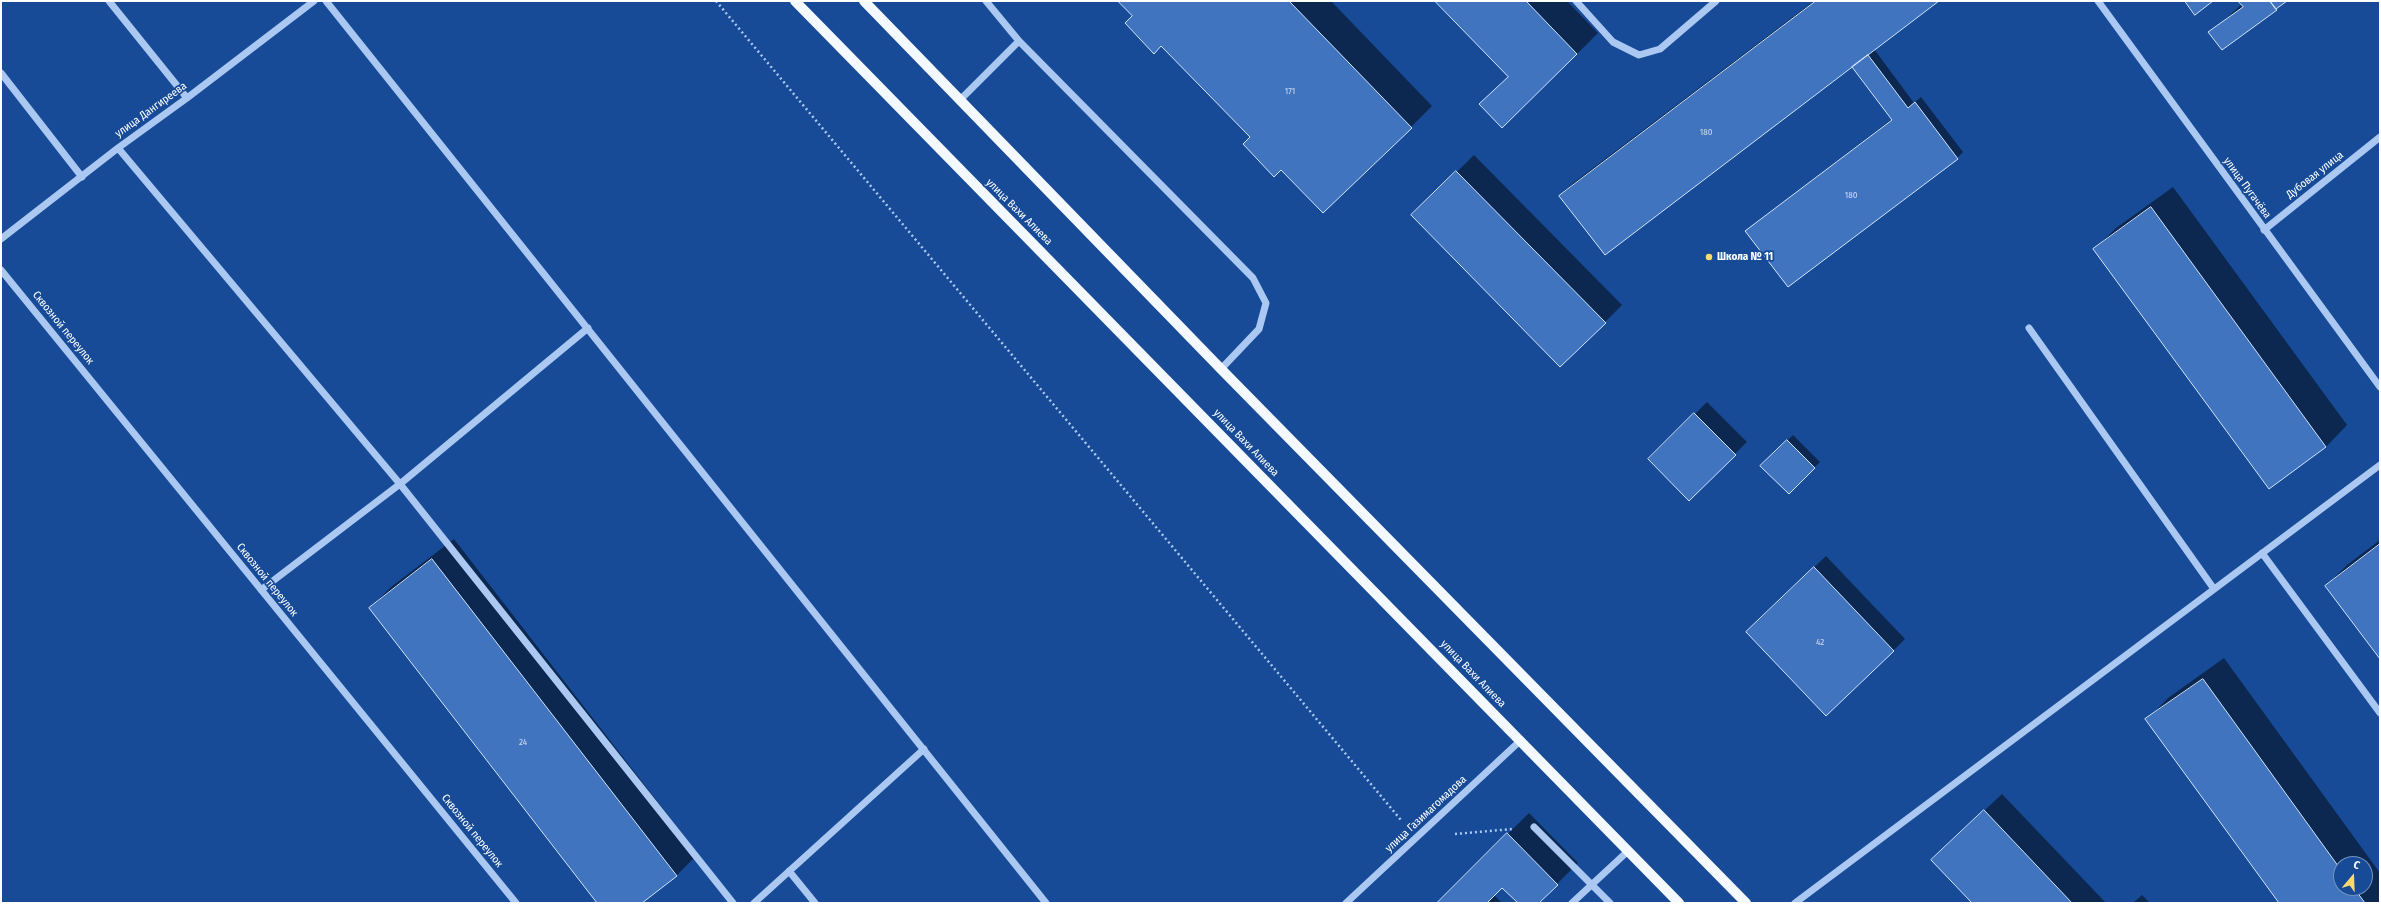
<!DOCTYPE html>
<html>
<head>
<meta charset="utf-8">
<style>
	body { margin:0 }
	#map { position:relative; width:2381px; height:904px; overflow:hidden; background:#174b97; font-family:"Fira Sans Condensed",sans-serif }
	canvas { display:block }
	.frame { position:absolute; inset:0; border:2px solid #fff; pointer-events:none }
	.north { position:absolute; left:2333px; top:856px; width:40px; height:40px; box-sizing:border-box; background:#174b97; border:1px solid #7493c1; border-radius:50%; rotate:19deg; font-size:11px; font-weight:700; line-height:16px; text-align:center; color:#fff }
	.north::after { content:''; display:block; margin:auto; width:14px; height:18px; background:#ffd96a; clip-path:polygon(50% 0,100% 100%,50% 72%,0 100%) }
</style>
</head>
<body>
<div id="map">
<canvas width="2381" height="904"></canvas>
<div class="frame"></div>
<div class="north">С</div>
</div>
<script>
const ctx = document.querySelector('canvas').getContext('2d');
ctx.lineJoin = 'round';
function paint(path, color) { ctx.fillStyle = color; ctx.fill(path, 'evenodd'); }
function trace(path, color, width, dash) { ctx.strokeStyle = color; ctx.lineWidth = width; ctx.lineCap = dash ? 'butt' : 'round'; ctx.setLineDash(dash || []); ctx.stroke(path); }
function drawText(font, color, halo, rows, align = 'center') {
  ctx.font = font + ' "Fira Sans Condensed",sans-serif'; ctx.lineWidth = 3.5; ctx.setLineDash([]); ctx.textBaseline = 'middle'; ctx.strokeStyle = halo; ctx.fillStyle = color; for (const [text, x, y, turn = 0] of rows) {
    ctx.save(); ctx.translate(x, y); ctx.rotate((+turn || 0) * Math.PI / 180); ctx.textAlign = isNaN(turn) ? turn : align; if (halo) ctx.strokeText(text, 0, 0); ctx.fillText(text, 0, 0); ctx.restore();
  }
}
paint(new Path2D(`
	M1119,1H1331L1432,106L1411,127L1251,137Z
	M1436,1H1567L1598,33L1577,54L1480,104L1509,76Z
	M1814,1H1937L1874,49L1914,103L1921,97L1963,152L1957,158L1752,226L1892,119L1858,63L1560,196L1572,184Z
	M2240,1H2286L2276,9L2210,33L2242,4Z
	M1474,155L1622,305L1605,322L1413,215Z
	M2173,187L2347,425L2326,447L2095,249L2116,228Z
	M1707,402L1747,442L1689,499L1650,459Z
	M1793,435L1820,462L1789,493L1762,466Z
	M454,539L698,854L677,875L640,903H598L370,608L391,587Z
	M2380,540V658L2326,586L2347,565Z
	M1826,556L1905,639L1893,651L1759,620Z
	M2224,658L2380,873V903H2280L2147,720L2168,698ZM2341,864H2365V888H2341Z
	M2002,794L2106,903H1973L1950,843Z
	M1529,813L1578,863L1538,903H1520L1502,886L1494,895L1502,903H1438Z
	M2142,895L2150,903H2133Z`), '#0007');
const building = new Path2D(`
	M1118,1H1289L1412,128L1323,213L1281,170L1274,177L1243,144L1250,137L1161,46L1154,54L1125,23L1132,16Z
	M1435,1H1526L1577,54L1502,128L1479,104L1508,77Z
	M1816,1H1939L1605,255L1559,196Z
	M2185,1H2213L2195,15Z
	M2238,1H2270L2277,10L2222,50L2208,32L2243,7Z
	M2270,1H2287L2276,9Z
	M1868,55L1908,108L1915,102L1958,159L1788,287L1745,231L1892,120L1852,67Z
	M1456,171L1606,323L1560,367L1411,215Z
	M2151,207L2326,447L2269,489L2093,249Z
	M1694,413L1736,455L1689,501L1648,459Z
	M1787,440L1815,468L1789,494L1760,466Z
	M2380,544V659L2325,586Z
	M432,559L677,876L642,903H597L369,608Z
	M1814,567L1894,651L1826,716L1746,632Z
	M2203,679L2341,870V888H2354L2365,903H2279L2145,719Z
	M1984,810L2072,903H1972L1931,860Z
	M1507,833L1558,885L1539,903H1518L1502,888L1487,903H1437Z`);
paint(building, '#4074be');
trace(building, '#d1e3fc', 1);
trace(new Path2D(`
	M716,1L1401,820
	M1455,834L1512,829`), '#aac8f1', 2.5, [2, 3]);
trace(new Path2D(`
	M109,1L187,98
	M326,1L1046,903
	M986,1L1019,41L1253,278L1266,303L1259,329L1221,369
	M1576,1L1613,42L1639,55L1660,49L1716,1
	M2098,1L2380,387
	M1,73L82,177
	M960,100L1019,41
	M118,148L400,484L733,903
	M2264,230L2380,137
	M1,239L118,148L187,98L314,1
	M1,270L516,903
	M2029,328L2214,589
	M2262,553L2380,713
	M261,590L400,484L588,328
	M1534,827L1610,903
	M789,871L815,903
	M754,903L924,749
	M1346,903L1521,740
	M1572,903L1628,851
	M1795,903L2380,465`), '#aac8f1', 7);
trace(new Path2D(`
	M795,1L1679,903
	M864,1L1221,369L1746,903`), '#f4f8ff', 10);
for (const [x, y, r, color] of [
	[1709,257,4,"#ffd96a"]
]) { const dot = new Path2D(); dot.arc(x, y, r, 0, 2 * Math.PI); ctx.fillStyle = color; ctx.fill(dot); trace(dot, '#174b97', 1.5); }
drawText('9px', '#cfdcef', null, [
	["171",1290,91],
	["180",1706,132],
	["180",1851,195],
	["42",1820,642],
	["24",523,742]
]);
drawText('11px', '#fff', '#174b97', [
	["улица Дангиреева",151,110,-36],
	["Дубовая улица",2315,175,-38],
	["улица Пугачёва",2247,188,54],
	["улица Вахи Алиева",1019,212,45],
	["Сквозной переулок",63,328,51],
	["улица Вахи Алиева",1246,443,46],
	["Сквозной переулок",267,580,51],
	["улица Вахи Алиева",1473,674,46],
	["улица Газимагомадова",1426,814,-43],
	["Сквозной переулок",472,831,51]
]);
drawText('bold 11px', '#fff', '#174b97', [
	["Школа № 11",1717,257]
], 'left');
</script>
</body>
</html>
